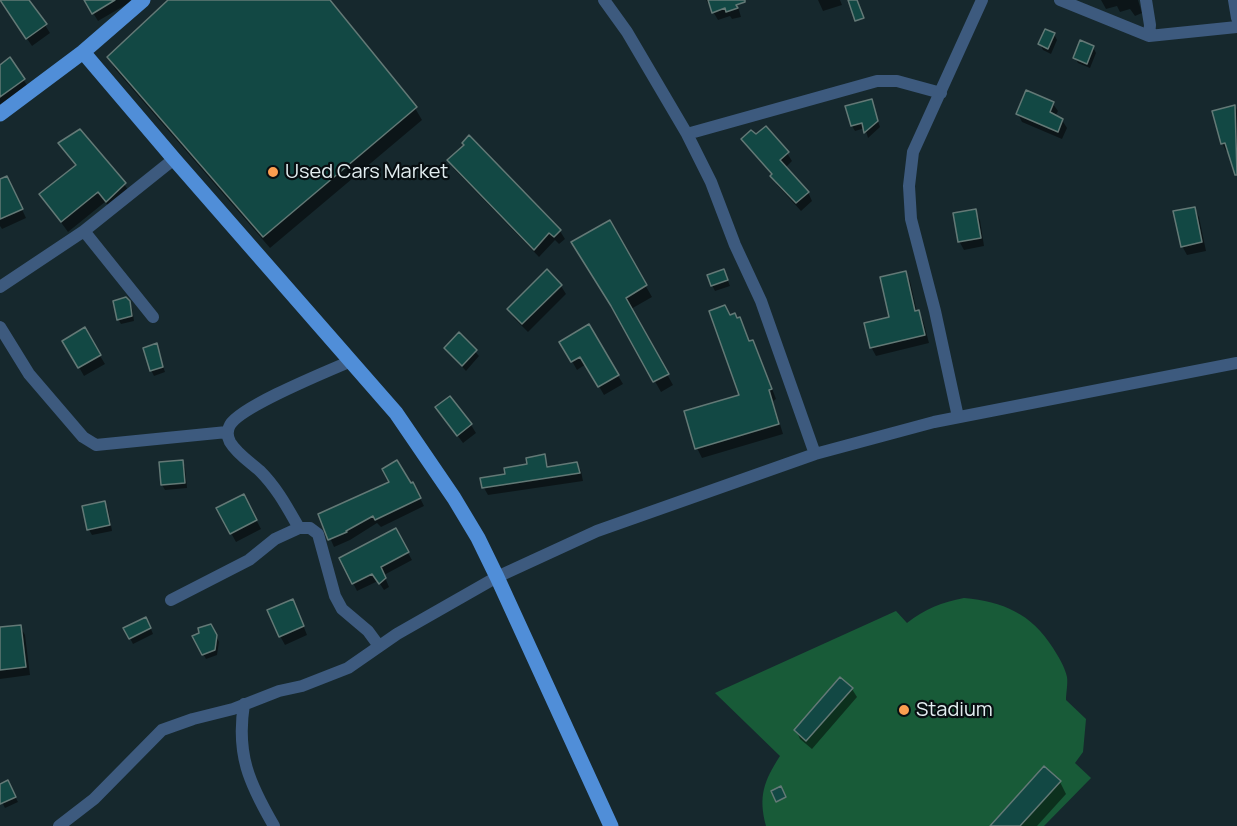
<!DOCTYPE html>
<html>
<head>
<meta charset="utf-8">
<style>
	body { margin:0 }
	canvas { display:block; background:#16282d }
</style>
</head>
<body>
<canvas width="1237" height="826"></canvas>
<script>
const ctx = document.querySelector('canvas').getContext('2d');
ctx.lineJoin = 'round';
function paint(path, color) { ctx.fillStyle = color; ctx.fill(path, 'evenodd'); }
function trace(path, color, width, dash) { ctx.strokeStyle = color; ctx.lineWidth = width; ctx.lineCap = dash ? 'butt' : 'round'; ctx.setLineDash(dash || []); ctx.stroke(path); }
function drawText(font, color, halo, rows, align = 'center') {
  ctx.font = font + ' Manrope,sans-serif'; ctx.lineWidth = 4.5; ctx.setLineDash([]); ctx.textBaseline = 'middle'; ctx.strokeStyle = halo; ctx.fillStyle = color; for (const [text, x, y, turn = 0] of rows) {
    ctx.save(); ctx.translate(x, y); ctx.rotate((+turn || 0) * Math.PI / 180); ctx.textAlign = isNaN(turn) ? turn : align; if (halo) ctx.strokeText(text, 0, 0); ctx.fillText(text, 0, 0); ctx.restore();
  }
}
paint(new Path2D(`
	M964,598C1003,602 1031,613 1053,648C1058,656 1065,667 1067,677C1068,684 1066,693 1066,700L1086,719L1083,752L1075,763L1091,778L1044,826H766C758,796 764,781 780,756L715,693L896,611L907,623C925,609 942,602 964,598Z`), '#185b38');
paint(new Path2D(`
	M1,0H29L50,33L32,46Z
	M85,0H134L98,21Z
	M170,0H328L415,108L422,120L270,248L115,69L109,58Z
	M706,0H736L741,17L732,19L730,16L718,20Z
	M818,0H840L842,5L823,11Z
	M1101,0H1138L1142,13L1135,16L1130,9L1120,12L1117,6L1106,9Z
	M1054,34L1057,40L1051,54L1043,50L1040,44Z
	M1093,47L1096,53L1090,68L1078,63L1075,58Z
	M10,60L29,88L0,109V66Z
	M871,101L880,127L868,138L865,128L855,131L852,126Z
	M1053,104L1058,111L1055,117L1062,120L1067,128L1062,139L1022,122L1018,114Z
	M1235,106L1237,110V172L1229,150L1226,151L1222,143Z
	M743,139L787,153L792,161L785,168L808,192L812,201L801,211L777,185L773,176L748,147Z
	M60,144L124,184L131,194L113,211L105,202L68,232L41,195L76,166Z
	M449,161L560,231L565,239L559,244L555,240L539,257L454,169Z
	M0,181L11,186L26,218L2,229L0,226Z
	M1194,208L1199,217L1206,251L1187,255L1182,246Z
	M975,211L980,220L984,246L964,250L959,241Z
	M609,222L652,297L631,309L673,385L661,392L616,313Z
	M905,273L910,281L917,312L923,320L929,343L876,356L871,347L891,318Z
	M726,276L730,286L715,291L712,285Z
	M561,286L566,294L528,332L514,318L509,309Z
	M129,302L132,308L134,321L121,324L118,319Z
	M731,317L739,319L750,342H752L758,352L776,399L773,401L783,434L702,458L697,448L741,396Z
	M589,326L623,384L604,395L586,364L577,370L561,342Z
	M84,329L105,364L84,376L64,341Z
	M459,334L479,356L466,371L445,348Z
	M156,345L165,372L154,376L151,370Z
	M437,408L471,425L476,433L463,443Z
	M544,456L549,468L577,463L581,471L583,481L488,495L484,488L482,479L507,475L528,466Z
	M182,462L185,467L187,488L165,490L162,485Z
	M391,483L417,492L424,506L381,527L377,523L350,540L334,547L320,515Z
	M105,503L108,508L112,531L92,535L89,530L84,507Z
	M248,504L261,529L236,542L231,533Z
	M395,530L412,560L384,575L389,587L384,590L378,581L357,591L353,583Z
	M297,610L307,635L285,645L280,636Z
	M149,624L153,634L133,644L125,629Z
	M20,626L25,635L30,675L0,679V629Z
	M211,626L219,642L217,655L206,659L194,637Z
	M852,689L857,697L812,749L800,739L796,730Z
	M1060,782L1066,794L1037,826H992Z
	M0,785L10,787L18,802L5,808L0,798Z`), '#0007');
const building = new Path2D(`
	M0,0H29L47,24L26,39Z
	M84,0H115L92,14Z
	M168,0H330L417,107L263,237L107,57Z
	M708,0H745V2L736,5L738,8L726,12L725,8L712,13Z
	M848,0H857L864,18L855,21Z
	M1045,29L1055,33L1048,49L1038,44Z
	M1080,40L1094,46L1087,64L1073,58Z
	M10,57L25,79L0,97V65Z
	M1026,90L1054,102L1050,112L1063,119L1058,132L1016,114Z
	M872,99L878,121L864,133L862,123L851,126L845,106Z
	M1235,105L1237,175H1235L1225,143L1221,144L1212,111Z
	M766,126L789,152L780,160L809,192L796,203L770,176L772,174L741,139L751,130L756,134Z
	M80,129L126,183L106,202L98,192L61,222L39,194L76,165L58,143Z
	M469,135L561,230L554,237L549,233L534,250L447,160L464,145L462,143Z
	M7,176L23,209L0,219V179Z
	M1195,207L1202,242L1181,247L1173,211Z
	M976,209L981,238L958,242L953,213Z
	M610,220L647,285L626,298L669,374L653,382L611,306L571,242Z
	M547,269L562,285L522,324L507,309Z
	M724,269L728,280L711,286L707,275Z
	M906,271L915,311L919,310L925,335L870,348L864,323L889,317L880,277Z
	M126,297L130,301L132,316L117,320L113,301Z
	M725,305L730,315L735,313L737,318L740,317L749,341L753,340L772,389L769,390L779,424L695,449L684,411L739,395L709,311Z
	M589,324L619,375L598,387L580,357L571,362L559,342Z
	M85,327L101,355L78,368L62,341Z
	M459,332L477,350L462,366L444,348Z
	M157,343L163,367L150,371L143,348Z
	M450,396L472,424L457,436L435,407Z
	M545,454L547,467L577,462L580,473L482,488L480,478L505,474L504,468L527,464L526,458Z
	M183,460L185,483L161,485L159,462Z
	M397,460L411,483L413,482L421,498L375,520L373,516L346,531L347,532L328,540L318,514L389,482L382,469Z
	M244,494L257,520L230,534L216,508Z
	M105,501L110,525L87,530L82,506Z
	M396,528L409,552L381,567L386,578L379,584L372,574L352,584L339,558Z
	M293,599L304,626L279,637L267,610Z
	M146,617L151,628L129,639L123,628Z
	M211,624L217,635L215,650L202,655L192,636L199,633L198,628Z
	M21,625L26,667L0,670V627Z
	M840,677L853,688L806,741L794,730Z
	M1044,766L1061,781L1020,826H990Z
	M8,780L16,797L0,804V784Z
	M781,786L786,797L776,802L771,791Z`);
paint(building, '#124844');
trace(building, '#637976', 1.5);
trace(new Path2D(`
	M604,0L627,32L687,134L711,182L735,245L761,301L815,454
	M1060,0L1149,36L1237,27
	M1146,0L1150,25L1149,36
	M1234,0L1237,18
	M687,134L877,81H897L941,93
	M84,231L153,317
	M0,287L84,231L174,159
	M0,327L29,374L83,437L96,445L227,432
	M958,417L935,311L911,219L909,186L913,152L982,0
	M299,528C287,507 277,488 260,471C250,462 237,454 230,442C227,436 227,430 230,425C241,406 328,371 351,361
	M171,600L249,560L275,539L299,528H310L318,534L335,596L342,609L368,631L379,646
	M244,704C236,754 249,783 274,826
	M59,826L94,799L162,730L193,719L233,709L279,691L302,686L348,668L397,634L497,577L597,531L815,454L934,422L1237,363`), '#3d5a7e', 12);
trace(new Path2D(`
	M83,52L174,159L396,413L454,498L478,538L497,577L611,826
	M0,114L83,52L143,0`), '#508ed8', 15);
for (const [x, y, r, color] of [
	[273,172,6,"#fb9e50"],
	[904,710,6,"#fb9e50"]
]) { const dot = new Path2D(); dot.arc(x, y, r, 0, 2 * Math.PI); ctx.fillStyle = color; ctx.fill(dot); trace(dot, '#080f12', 2); }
drawText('20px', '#e3eef1', '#080f12', [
	["Used Cars Market",285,172],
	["Stadium",916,710]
], 'left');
</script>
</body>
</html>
